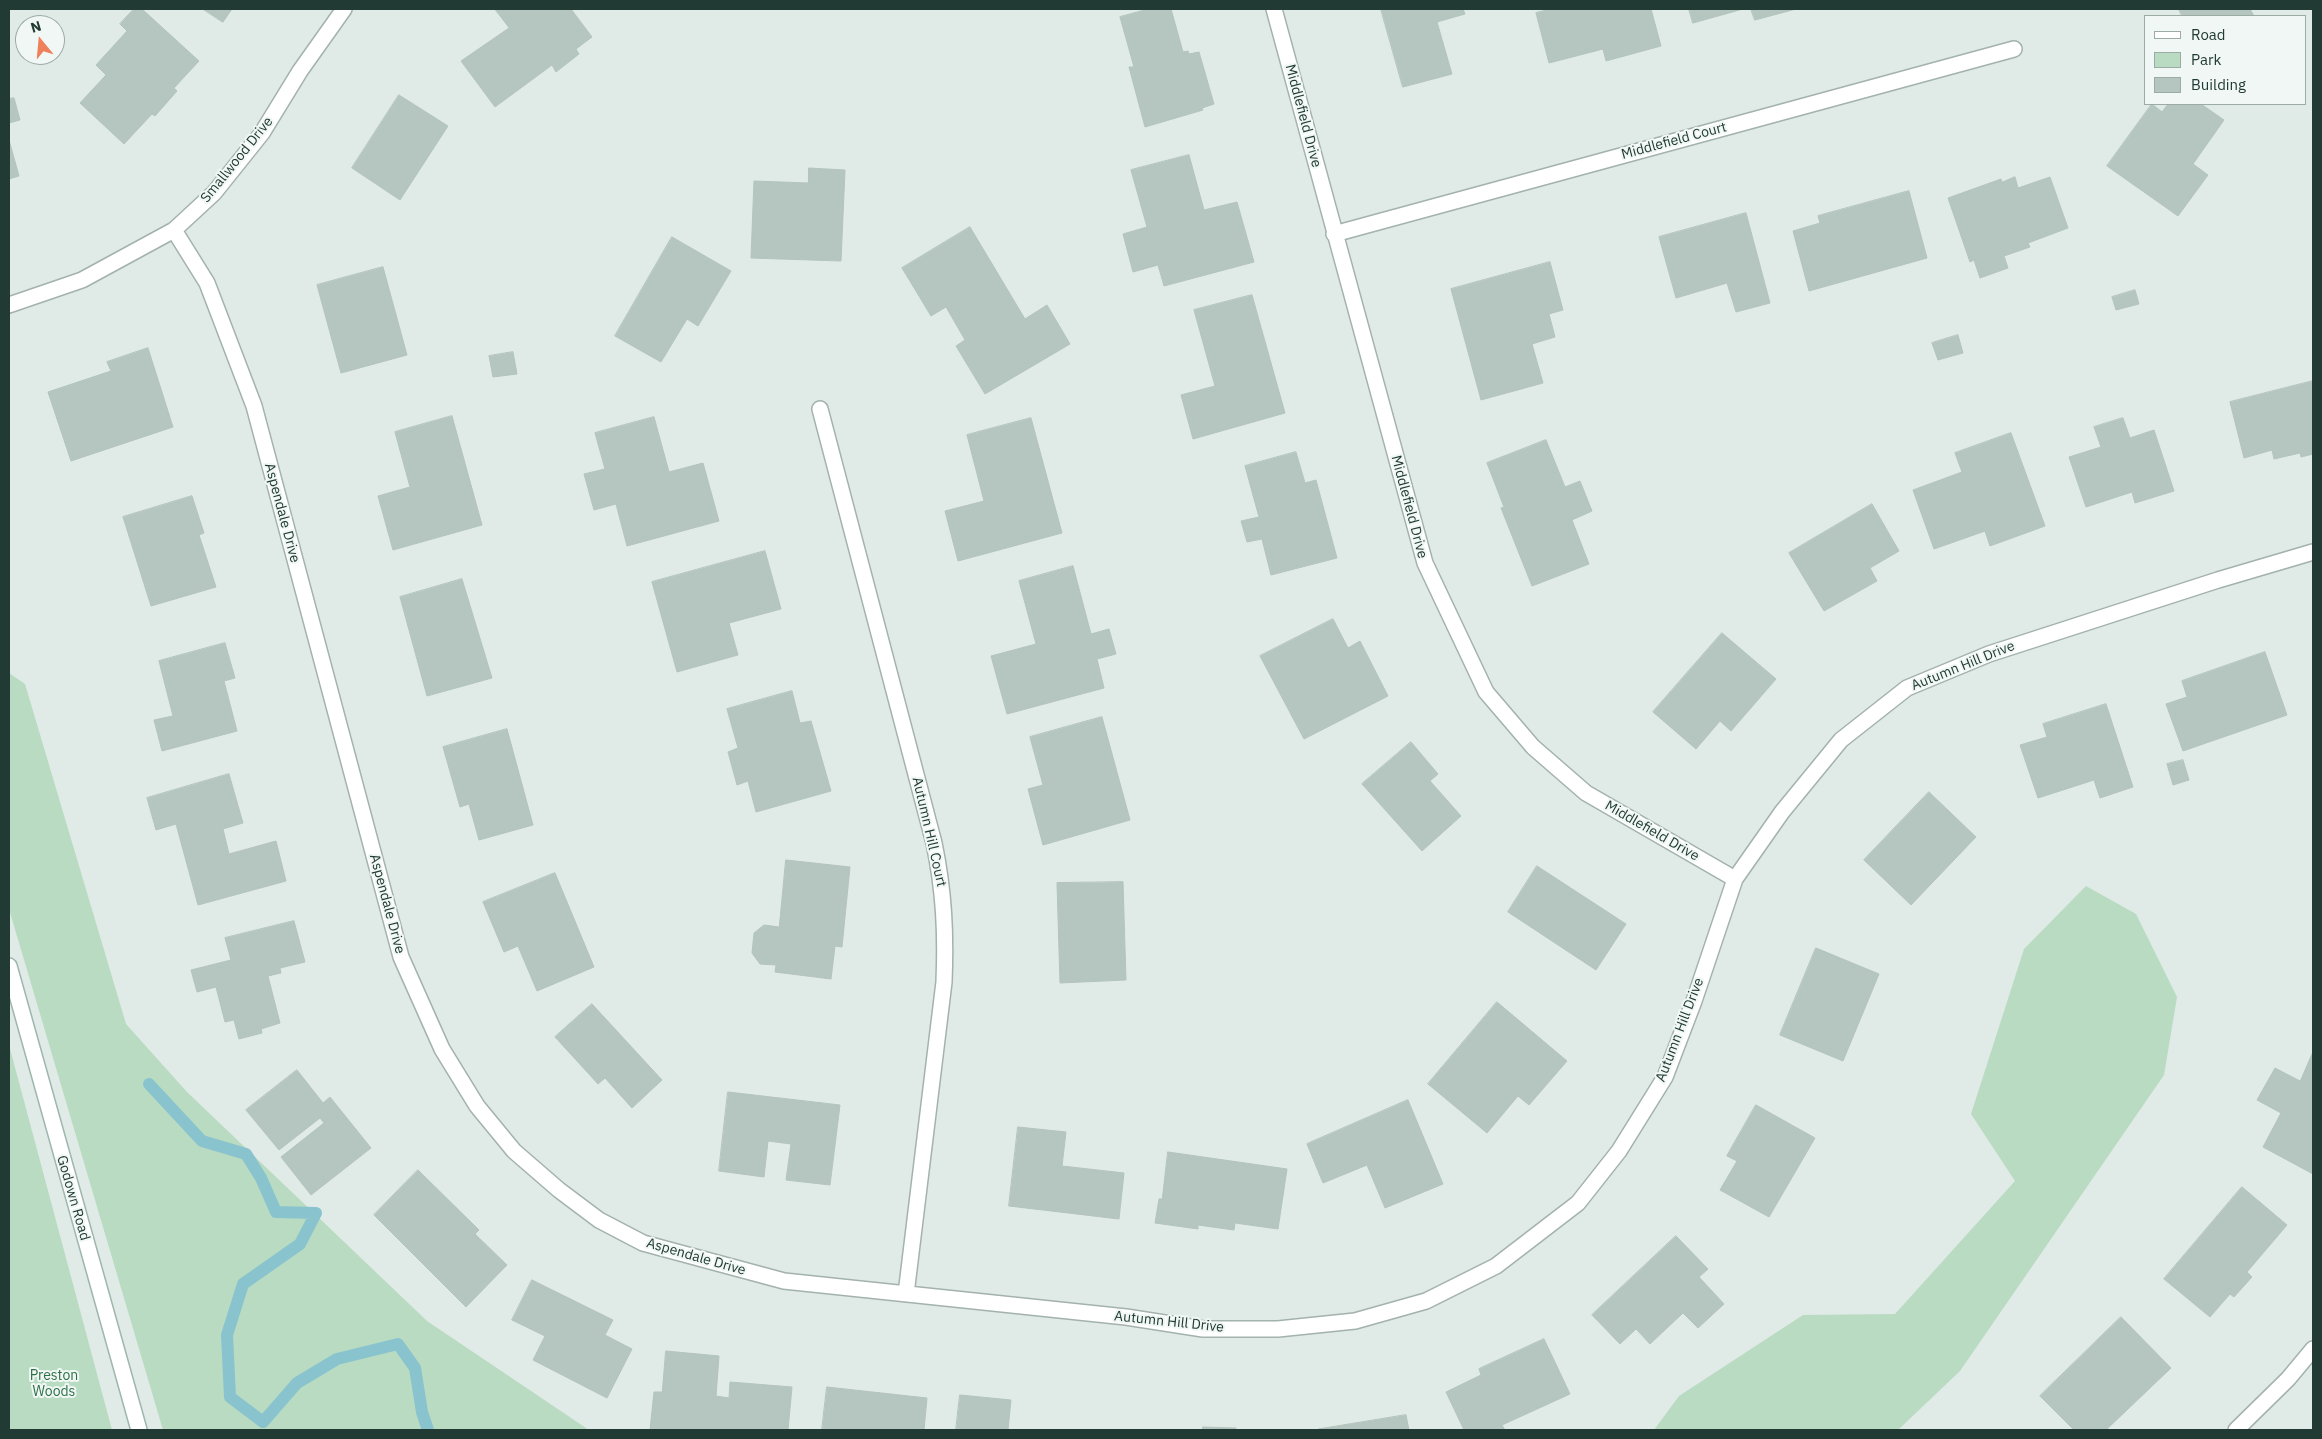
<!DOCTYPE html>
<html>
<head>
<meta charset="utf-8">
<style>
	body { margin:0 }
	#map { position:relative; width:2322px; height:1439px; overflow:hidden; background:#e0eae6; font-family:"IBM Plex Sans",sans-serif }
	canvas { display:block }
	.frame { position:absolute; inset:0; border:10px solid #213a33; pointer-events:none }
	.legend { position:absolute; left:2144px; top:15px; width:162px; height:90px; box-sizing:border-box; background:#f0f7f4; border:1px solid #9daba7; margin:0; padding:6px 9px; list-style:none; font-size:15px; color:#213a33 }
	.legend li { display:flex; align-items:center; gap:10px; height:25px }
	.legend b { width:25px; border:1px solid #9daba7 }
	.north { position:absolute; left:15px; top:15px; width:50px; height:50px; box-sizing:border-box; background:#f0f7f4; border:1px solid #9daba7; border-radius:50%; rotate:343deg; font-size:14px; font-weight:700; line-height:20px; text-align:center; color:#213a33 }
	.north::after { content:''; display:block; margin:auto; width:18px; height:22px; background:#ee805b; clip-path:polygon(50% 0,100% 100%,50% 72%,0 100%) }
</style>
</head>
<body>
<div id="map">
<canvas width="2322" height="1439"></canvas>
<div class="frame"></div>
<ul class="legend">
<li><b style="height:6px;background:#fff"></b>Road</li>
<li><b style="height:14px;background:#b9dbc2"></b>Park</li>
<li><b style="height:14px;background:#b5c5bf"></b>Building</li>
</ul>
<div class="north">N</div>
</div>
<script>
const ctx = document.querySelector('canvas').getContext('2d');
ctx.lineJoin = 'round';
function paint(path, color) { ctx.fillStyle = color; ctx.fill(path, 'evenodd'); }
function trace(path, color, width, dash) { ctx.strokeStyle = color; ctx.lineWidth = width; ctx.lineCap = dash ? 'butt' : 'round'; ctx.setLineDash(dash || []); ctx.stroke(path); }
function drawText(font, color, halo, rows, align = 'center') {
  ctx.font = font + ' "IBM Plex Sans",sans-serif'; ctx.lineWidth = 4; ctx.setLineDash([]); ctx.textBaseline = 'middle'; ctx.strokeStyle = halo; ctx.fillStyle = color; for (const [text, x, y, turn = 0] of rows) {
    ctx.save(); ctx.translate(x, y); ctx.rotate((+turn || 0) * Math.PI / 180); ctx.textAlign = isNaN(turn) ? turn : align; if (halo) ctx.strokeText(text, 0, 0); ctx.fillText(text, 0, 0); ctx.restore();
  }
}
paint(new Path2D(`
	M9,673L25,684L126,1024L187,1092L427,1321L589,1430H163L9,909Z
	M2086,886L2136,914L2177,997L2164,1075L1960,1371L1898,1430H1654L1679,1396L1803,1315L1895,1314L2015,1181L1971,1114L2024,949Z
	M9,1045L112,1430H9Z`), '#b9dbc2');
trace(new Path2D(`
	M149,1084L202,1141L246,1154L261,1178L276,1212L316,1213L300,1244L243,1284L227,1335L230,1397L263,1422L297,1383L337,1359L398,1344L415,1368L422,1412L428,1430`), '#89c3ce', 12);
const building = new Path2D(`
	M134,9H142L199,61L174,88L177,91L155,116L152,114L124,144L80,103L106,75L96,65L127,31L120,24Z
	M203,9H232L223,22Z
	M495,9H571L592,37L576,49L579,54L556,72L552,65L495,107L461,61L509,28Z
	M1149,9H1171L1183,52L1188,51L1189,54L1199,52L1214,104L1202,108L1203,110L1145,127L1129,67H1134L1120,17Z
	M1381,9H1463L1465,14L1437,22L1452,74L1403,87Z
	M1551,9H1651L1661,46L1606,61L1603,49L1549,63L1536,13Z
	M1689,9H1743L1693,23Z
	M1751,9H1796L1755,20Z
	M2179,9H2250L2254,16H2182Z
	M399,95L448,126L400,200L352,168Z
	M14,98L20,120L9,123V99Z
	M2152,104L2162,112L2168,104H2201L2224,120L2193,164L2208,175L2178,216L2107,166Z
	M9,140L19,176L9,179Z
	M1189,155L1204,210L1237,202L1254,262L1164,286L1158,265L1133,272L1123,234L1147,227L1131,170Z
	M809,168L845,170L841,261L751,258L754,181L808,183Z
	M2015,177L2018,188L2050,177L2068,228L2028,243L2030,247L2004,256L2008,268L1980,278L1974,260L1970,262L1948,198L2001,179L2002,182Z
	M1909,191L1927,258L1809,291L1793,231L1820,223L1818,216Z
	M1746,213L1770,303L1736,312L1727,283L1676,298L1659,237Z
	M970,227L1025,319L1047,305L1070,344L985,394L956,346L965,340L946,307L931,316L902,268Z
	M672,237L731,271L698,326L687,319L661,362L615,336Z
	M1550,262L1563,310L1549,314L1555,337L1532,344L1543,383L1481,400L1451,289Z
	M383,267L407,355L341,373L317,285Z
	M2135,290L2139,304L2116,310L2112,297Z
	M1252,295L1285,413L1193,439L1181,395L1215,386L1194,310Z
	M1958,335L1963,353L1938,360L1932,343Z
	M148,348L173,427L71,461L48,392L111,371L107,362Z
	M513,352L517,374L493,377L489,356Z
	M2313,381V454L2301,457L2300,453L2274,459L2272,450L2244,458L2230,402Z
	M452,416L482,525L393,550L378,496L410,487L395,432Z
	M654,417L669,472L703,463L719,521L627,546L616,504L594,510L584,474L605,469L595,433Z
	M1031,418L1062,533L958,561L945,511L984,501L967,435Z
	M2123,418L2130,438L2154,430L2174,491L2135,503L2132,492L2086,507L2069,457L2101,447L2094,427Z
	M2011,433L2045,526L1990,546L1985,531L1934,549L1913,490L1962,472L1955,453Z
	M1546,440L1565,487L1580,481L1592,511L1572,520L1589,564L1532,586L1501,508L1504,507L1487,463Z
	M1296,452L1305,483L1316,480L1337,558L1271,575L1262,539L1247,542L1241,521L1259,517L1245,466Z
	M192,496L204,533L199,535L216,587L151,606L123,517Z
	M1872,504L1899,551L1870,568L1877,581L1824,611L1789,553Z
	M765,551L781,609L729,623L738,655L677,672L652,582Z
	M1073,566L1091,634L1109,629L1116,654L1097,659L1104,688L1007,714L991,656L1036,644L1019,581Z
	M462,579L492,678L427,696L400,597Z
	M1333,619L1348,648L1360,641L1388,696L1304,739L1260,656Z
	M1722,633L1776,679L1731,731L1720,721L1696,749L1653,712Z
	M225,643L235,678L224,681L237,731L162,751L154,720L173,716L159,661Z
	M2265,652L2287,715L2183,751L2166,704L2187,697L2182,681Z
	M792,691L800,723L811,721L831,791L756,812L748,781L737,785L728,752L738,748L727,709Z
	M2106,704L2133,787L2100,798L2094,780L2038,798L2020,745L2047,737L2043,724Z
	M1102,717L1130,820L1043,845L1028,789L1043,785L1030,737Z
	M507,729L533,825L479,840L469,804L460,807L443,747Z
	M1411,742L1438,774L1430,781L1461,816L1422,851L1362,784Z
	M2183,760L2189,780L2173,785L2167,764Z
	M229,774L243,823L223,829L229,854L276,841L286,881L198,905L176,824L156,830L147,798Z
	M1929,792L1976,837L1911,905L1864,860Z
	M786,860L850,867L842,947L835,946L831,979L775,972L776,965L760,964L752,953L754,933L764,925L779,927Z
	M1537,866L1626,924L1596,970L1508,912Z
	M555,873L594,967L537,991L518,946L504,952L483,902Z
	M1123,882L1126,980L1060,983L1057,883Z
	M294,921L305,962L280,968L281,973L268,976L280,1023L261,1029L262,1033L239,1039L234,1020L225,1022L216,987L197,992L191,970L231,960L225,938Z
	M1816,948L1879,974L1843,1061L1780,1035Z
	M1497,1002L1567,1061L1529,1105L1518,1096L1487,1133L1428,1084Z
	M592,1004L662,1080L632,1108L605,1078L598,1084L555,1037Z
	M2313,1052V1174L2263,1147L2281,1113L2257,1100L2275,1068L2300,1081Z
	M297,1070L323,1103L330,1097L371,1148L311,1195L281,1157L324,1123L320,1118L279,1150L246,1110Z
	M728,1092L840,1105L830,1185L786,1180L791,1144L768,1141L764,1177L719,1171Z
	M1408,1100L1443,1184L1385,1208L1367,1165L1323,1183L1307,1144Z
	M1756,1105L1815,1138L1769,1217L1720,1190L1737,1161L1727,1156Z
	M1018,1127L1066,1132L1062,1166L1124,1173L1119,1219L1009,1206Z
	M1168,1152L1287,1169L1278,1229L1235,1223L1234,1230L1198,1225V1229L1155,1223L1159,1199H1162Z
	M418,1170L479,1230L475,1234L507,1265L466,1307L374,1215Z
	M2242,1187L2287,1225L2247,1272L2252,1277L2234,1297L2230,1294L2210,1317L2164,1279Z
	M1676,1236L1708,1269L1699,1277L1724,1304L1698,1328L1683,1313L1650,1344L1636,1329L1620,1344L1592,1315Z
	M532,1280L613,1320L605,1335L632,1349L607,1398L533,1360L545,1336L512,1320Z
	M2121,1317L2171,1368L2106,1430H2074L2040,1396Z
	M1544,1339L1570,1394L1502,1425L1505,1430H1464L1446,1392L1481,1375L1479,1369Z
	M666,1351L719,1356L716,1396L729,1398L730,1382L792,1387L788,1430H650L654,1392H662Z
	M827,1387L927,1398L924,1430H822Z
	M960,1395L1011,1400L1008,1430H956Z
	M1406,1415L1409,1430L1319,1429Z
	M1203,1427L1236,1428V1430H1203Z`);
paint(building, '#b5c5bf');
trace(building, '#b3c4bd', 1);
const minor = new Path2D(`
	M1274,9L1425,563L1486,692L1533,747L1586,793L1735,879
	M174,230L207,283L254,406L401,957L442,1049L477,1106L514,1151L559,1190L599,1220L643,1243L784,1281L1126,1317L1203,1329H1278L1355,1321L1426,1301L1496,1266L1578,1203L1619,1151L1665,1077L1694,1001L1735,879L1782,812L1841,740L1907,688L1989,654L2218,580L2313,552
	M1334,234L2014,49
	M9,305L82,280L174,230L214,193L262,133L300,71L344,9
	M820,409L934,843C944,891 946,933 944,982L906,1294
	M2236,1430L2288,1379L2313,1349`);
const secondary = new Path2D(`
	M9,966L139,1430`);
trace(minor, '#a3b2ad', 18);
trace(secondary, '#9fb6ae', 18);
trace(minor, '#fff', 15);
trace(secondary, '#fff', 15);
drawText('14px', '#213a33', '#f0f7f4', [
	["Middlefield Drive",1303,116,75],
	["Middlefield Court",1674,141,-15],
	["Smallwood Drive",237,160,-51],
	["Middlefield Drive",1409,507,75],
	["Aspendale Drive",282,513,75],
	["Autumn Hill Drive",1963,666,-22],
	["Middlefield Drive",1652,831,30],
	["Autumn Hill Court",929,832,77],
	["Aspendale Drive",387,904,75],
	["Autumn Hill Drive",1680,1030,-69],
	["Godown Road",73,1198,74],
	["Aspendale Drive",696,1257,16],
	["Autumn Hill Drive",1169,1322,6]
]);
drawText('14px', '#2d7047', '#f0f7f4', [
	["Preston",54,1376],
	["Woods",54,1392]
]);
</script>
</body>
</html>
